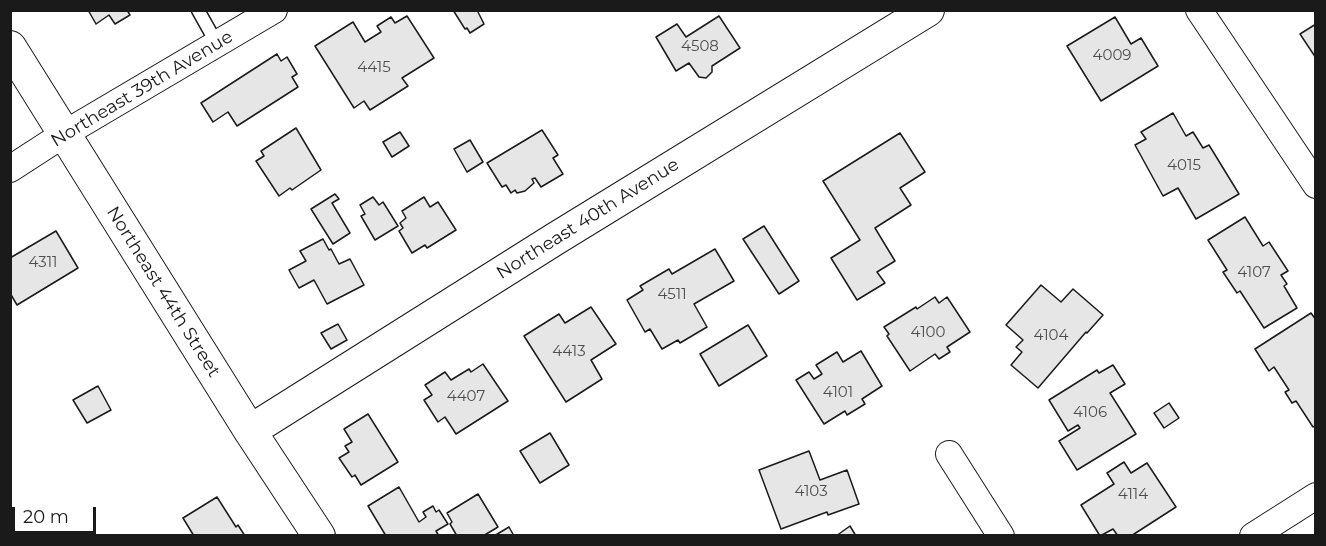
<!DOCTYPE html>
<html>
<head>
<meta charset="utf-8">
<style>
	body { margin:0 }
	#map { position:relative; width:1326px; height:546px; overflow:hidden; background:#fff; font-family:Montserrat,sans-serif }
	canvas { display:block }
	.frame { position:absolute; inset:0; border:12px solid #1a1a1a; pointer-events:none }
	.scale { position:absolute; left:12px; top:507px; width:84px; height:27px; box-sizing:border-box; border:3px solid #1a1a1a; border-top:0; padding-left:8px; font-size:18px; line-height:21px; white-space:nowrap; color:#1a1a1a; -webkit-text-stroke:4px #fff; paint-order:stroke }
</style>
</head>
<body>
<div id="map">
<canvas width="1326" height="546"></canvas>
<div class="frame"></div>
<div class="scale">20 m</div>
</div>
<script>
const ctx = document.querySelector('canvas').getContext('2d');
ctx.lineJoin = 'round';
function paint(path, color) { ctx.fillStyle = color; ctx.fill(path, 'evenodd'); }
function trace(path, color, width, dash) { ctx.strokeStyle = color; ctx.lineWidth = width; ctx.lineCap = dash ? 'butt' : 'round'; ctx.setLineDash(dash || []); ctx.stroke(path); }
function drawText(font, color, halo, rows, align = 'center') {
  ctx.font = font + ' Montserrat,sans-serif'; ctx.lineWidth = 4.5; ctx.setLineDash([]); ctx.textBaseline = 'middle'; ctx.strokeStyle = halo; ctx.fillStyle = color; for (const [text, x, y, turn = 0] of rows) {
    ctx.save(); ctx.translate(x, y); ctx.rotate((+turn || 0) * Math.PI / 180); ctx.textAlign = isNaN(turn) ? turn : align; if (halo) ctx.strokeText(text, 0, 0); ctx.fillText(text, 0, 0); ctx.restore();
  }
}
const building = new Path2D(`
	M88,10H127L130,15L115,24L109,15L96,24Z
	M453,10H477L484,24L470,33L467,28L465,29Z
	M407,16L434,58L402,78L408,86L370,110L364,101L354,108L315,46L353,22L365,42L381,32L377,26L391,17L395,23Z
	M719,16L740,48L712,66V72L706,78L699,77L689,63L676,71L656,37L677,24L686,37Z
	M1115,17L1131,44L1141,38L1158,66L1101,101L1067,46Z
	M1316,24V58L1300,34Z
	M277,54L281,61L287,57L297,74L292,77L298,87L237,126L228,112L213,122L201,103Z
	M1173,113L1186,136L1193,132L1203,148L1209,145L1239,194L1196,219L1178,188L1163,196L1135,145L1146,139L1141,132Z
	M296,128L321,170L292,190L290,188L279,196L256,161L264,156L261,151Z
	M542,130L558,155L553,158L563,174L541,187L535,178L532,179L534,183L525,191L517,193L515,190L511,193L506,185L502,187L487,163Z
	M400,132L409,146L392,157L383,142Z
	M900,133L925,172L900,188L911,205L875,228L895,261L877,272L885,283L857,300L831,258L860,240L823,181Z
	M470,140L483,162L467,172L454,149Z
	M335,194L339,199L332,203L350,233L333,244L311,209Z
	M373,197L379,205L383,202L398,226L375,240L361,216L365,214L360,205Z
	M424,197L430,207L438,202L456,230L427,248L425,245L412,253L399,231L403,228L400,223L406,218L402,211Z
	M1245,217L1263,246L1269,242L1288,271L1281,275L1287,284L1284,286L1297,308L1264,328L1240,291L1237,293L1223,272L1227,270L1208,240Z
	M764,226L799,281L779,294L743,239Z
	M56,231L78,268L17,305L10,293V258Z
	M323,239L329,250L331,249L339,264L350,259L364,285L327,304L314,280L299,288L289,270L306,261L300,251Z
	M715,249L734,281L694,304L707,327L680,343L678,340L662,349L650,329L645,332L627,300L643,290L640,286L669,269L672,274Z
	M1041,285L1061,302L1073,289L1103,315L1087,333L1086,332L1038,388L1011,365L1022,352L1016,347L1023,340L1006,325Z
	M935,297L939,303L947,297L970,332L947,347L950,352L939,359L935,354L910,371L887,336L889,334L884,327L916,307L917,309Z
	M591,307L616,344L591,360L602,379L566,402L524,336L559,314L565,323Z
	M1311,313L1316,320V425L1313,427L1296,401L1292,403L1285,392L1289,390L1274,367L1269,371L1255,349Z
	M338,324L347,340L331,349L321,333Z
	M748,325L767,356L719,386L700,354Z
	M861,351L882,386L862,399L865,404L847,415L845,411L824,424L796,380L809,372L814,379L822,374L816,365L837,352L843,362Z
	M483,364L508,401L456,434L445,417L438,422L424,400L432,395L425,385L445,372L451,380L469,369L471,372Z
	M1113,365L1125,384L1110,393L1136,434L1077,470L1059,441L1080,428L1078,425L1068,431L1049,400L1097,370L1099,373Z
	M98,386L111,410L87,423L73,400Z
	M1169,403L1179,418L1164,428L1154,413Z
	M368,414L398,462L361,485L355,475L352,477L339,458L349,452L345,446L352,442L344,429Z
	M550,433L569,465L540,483L520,451Z
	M809,451L820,480L847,470L859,504L828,515L827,512L781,529L759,470Z
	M1124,462L1131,473L1147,463L1176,507L1131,536H1118L1113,529L1100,536L1081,505L1114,484L1107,473Z
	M399,487L419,522L426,517L423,512L433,506L436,512L439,510L448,524L436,531L439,536H386L368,506Z
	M478,494L498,527L483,536H457L450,524L452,522L447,513Z
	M217,497L236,527L238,525L245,536H194L183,518Z
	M850,526L856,536H836Z
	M509,527L514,536H494Z`);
paint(building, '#e6e6e6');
trace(building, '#1a1a1a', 1.5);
const service = new Path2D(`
	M198,10L217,44`);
const minor = new Path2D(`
	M1199,10L1316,185
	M10,169L64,134L274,10
	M949,454L1001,536
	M1253,536L1316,496`);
const tertiary = new Path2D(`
	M10,47L250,431L319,536
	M250,431L555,239L928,10`);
trace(service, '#1a1a1a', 15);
trace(minor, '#1a1a1a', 28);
trace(tertiary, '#1a1a1a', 34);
trace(service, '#fff', 12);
trace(minor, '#fff', 26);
trace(tertiary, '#fff', 32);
drawText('15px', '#4d4d4d', null, [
	["4508",700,47],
	["4009",1112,56],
	["4415",374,68],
	["4015",1184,166],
	["4311",43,263],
	["4107",1254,273],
	["4511",672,295],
	["4100",928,333],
	["4104",1051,336],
	["4413",569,352],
	["4101",838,393],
	["4407",466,397],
	["4106",1090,413],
	["4103",811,492],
	["4114",1133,495]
]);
drawText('18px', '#1a1a1a', '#fff', [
	["Northeast 39th Avenue",142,89,-31],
	["Northeast 40th Avenue",588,219,-32],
	["Northeast 44th Street",163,292,58]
]);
</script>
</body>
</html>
